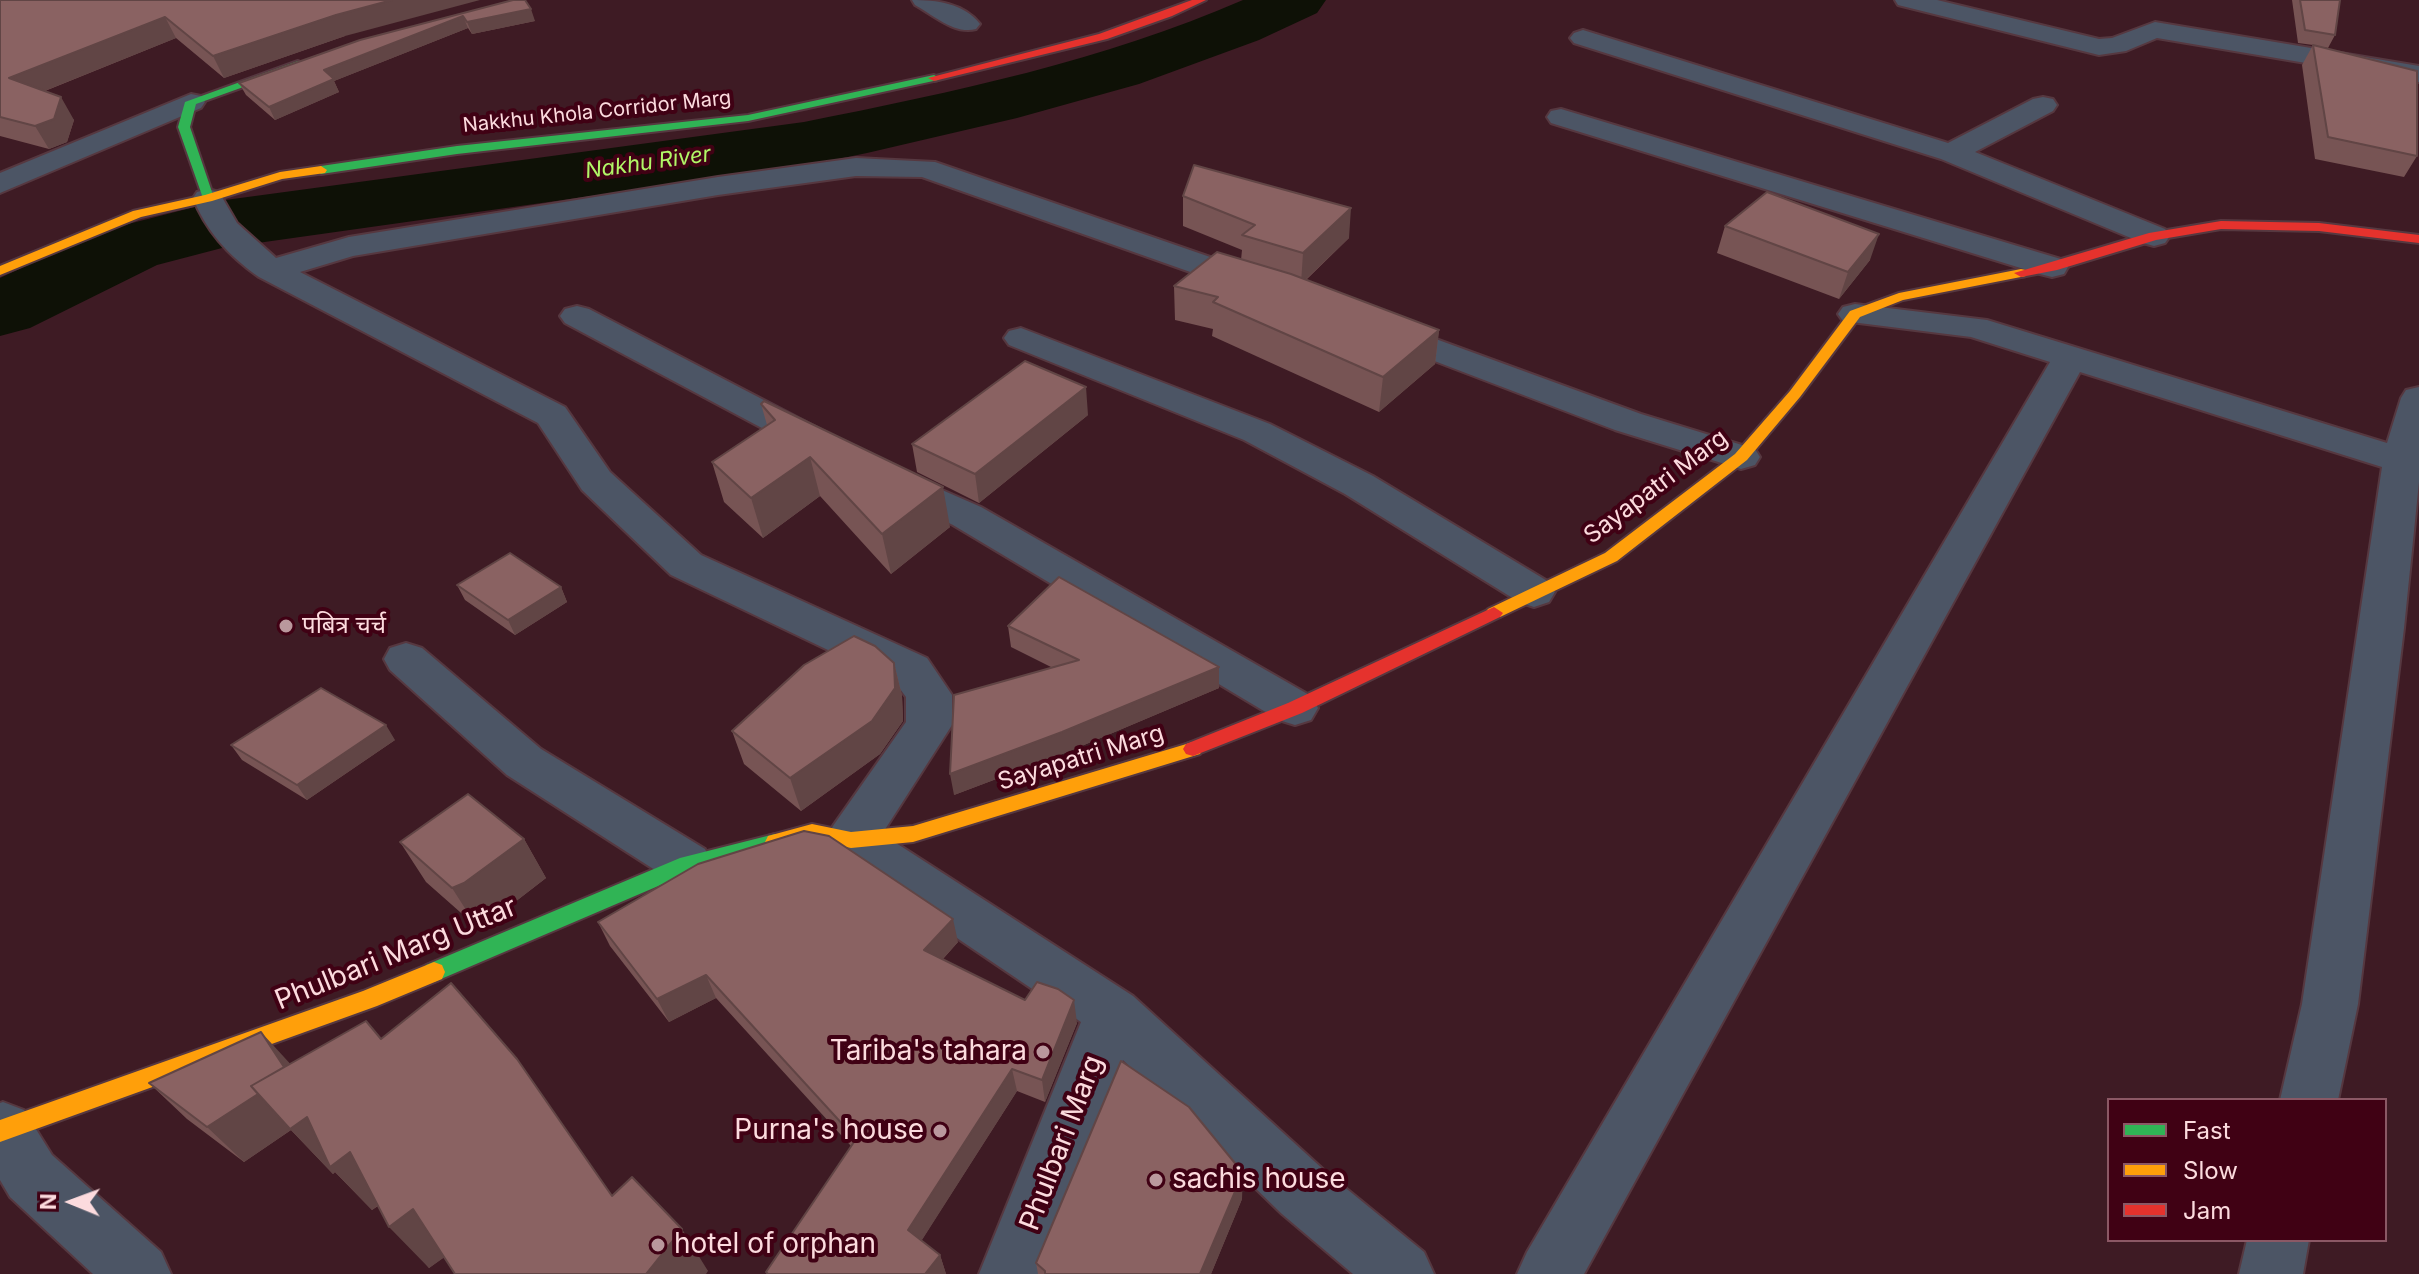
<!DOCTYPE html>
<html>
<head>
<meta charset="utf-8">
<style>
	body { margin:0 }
	#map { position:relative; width:2419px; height:1274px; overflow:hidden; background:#3e1b24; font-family:Inter,sans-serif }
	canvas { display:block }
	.legend { position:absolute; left:2107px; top:1098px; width:280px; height:144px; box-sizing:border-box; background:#400114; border:2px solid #8b5865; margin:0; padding:10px 14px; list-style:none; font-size:24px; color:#fcdbde }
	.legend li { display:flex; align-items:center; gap:16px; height:40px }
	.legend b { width:40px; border:2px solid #8b5865 }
	.north { position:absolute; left:32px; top:1162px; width:80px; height:80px; -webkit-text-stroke:6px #400114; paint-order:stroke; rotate:271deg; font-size:22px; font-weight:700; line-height:32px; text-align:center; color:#fcdbde }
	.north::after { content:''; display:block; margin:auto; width:28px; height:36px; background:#fcdbde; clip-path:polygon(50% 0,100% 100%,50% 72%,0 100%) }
</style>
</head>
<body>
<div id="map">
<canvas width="2419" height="1274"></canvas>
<ul class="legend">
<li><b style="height:10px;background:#30b455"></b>Fast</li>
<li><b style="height:10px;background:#ff9f0a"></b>Slow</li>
<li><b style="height:10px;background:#e5322d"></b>Jam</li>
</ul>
<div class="north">N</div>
</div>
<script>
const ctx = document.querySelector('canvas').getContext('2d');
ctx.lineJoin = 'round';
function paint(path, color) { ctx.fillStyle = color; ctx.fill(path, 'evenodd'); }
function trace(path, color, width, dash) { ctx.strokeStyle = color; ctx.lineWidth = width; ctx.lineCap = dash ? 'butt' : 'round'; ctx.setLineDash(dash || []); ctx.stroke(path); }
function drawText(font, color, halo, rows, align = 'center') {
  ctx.font = font + ' Inter,"Noto Sans Devanagari",sans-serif'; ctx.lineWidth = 8; ctx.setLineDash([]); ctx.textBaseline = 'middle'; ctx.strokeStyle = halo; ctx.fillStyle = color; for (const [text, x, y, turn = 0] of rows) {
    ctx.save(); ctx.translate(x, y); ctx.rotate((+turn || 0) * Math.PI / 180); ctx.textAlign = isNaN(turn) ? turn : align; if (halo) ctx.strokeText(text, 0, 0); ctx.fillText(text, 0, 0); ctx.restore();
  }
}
paint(new Path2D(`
	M1243,0H1326L1317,13L1259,40L1139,84L1017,118L867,153L804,166L222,248L157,265L30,328L0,336V278L101,231L218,201L804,122C954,92 1103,61 1243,0Z`), '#0e1106');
const street = new Path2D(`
	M912,0C936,0 964,3 980,24L976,29C955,35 933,15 915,5Z
	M1895,0H1937L2099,39L2112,38L2155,22L2419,66V82L2157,38L2126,51L2099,55L1898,5Z
	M1583,30L1948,143L2033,99L2043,97L2053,99L2057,105L2053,111L1975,152L2165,229L2170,236L2165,243L2154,246L2143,243L1941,159L1574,43L1570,38L1574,33Z
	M191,94L201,96L205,102L201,108L0,193V173Z
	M1561,109L2064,260L2068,267L2064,274L2052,277L2040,274L1551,123L1547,117L1551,111Z
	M856,158L935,162L1268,277L1273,284L1268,291L1256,294L1244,291L922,177L856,176L718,195L353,256L300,272L565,407L610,472L701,555L927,658L952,695V725L882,834L1133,996L1326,1172L1424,1252L1434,1274H1353L1282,1214L1123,1060L1043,1274H979L1081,1022L833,854L826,840L833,826L906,722V697L895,682L671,575L582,490L538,423L259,277C230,257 206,231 193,198L197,192L208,189L219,192L237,223L276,258L349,237L718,177Z
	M1855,304L1987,320L2387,443L2401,398L2406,390L2419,387V482L2404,628L2358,1004L2338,1100H2280L2302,1004L2382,467L2080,372L1584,1274H1517L1527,1252L2050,362L1971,337L1843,321L1838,314L1843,307Z
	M577,306L589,309L831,435L837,443L831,451L818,455L805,451L565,323L560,316L565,309Z
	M1381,319L1641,414L1755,449L1760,457L1755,465L1741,469L1615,430L1369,336L1364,329L1369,322Z
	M1021,328L1270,424L1373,476L1549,582L1555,592L1549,602L1534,607L1519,602L1345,494L1244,440L1009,345L1004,338L1009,331Z
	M894,469L981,507L1311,696L1318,708L1311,720L1295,725L1279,720L953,525L880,490L874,481L880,472Z
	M406,643L422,648L541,749L705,849L712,864L705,879L687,885L669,879L507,775L390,670L384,659L390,648Z
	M3,1102L24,1110L52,1155L161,1252L171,1274H93L10,1197L0,1180V1103Z
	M2247,1240H2309L2303,1274H2239Z`);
const fast = new Path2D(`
	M298,61L303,64L302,66L196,104L190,127L214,198L204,201L178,127L185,102Z
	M934,75L940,78L938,80L748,121L457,154L321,174L315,170L321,166L457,146L748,115Z
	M775,834L782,836L785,842L782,848L691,872L434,982L426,979L423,972L426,965L680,858Z`);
const slow = new Path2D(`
	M321,166L327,170L325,173L282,179L212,201L141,217L0,275V266L133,211L205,195L280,172Z
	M2021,269L2026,270V276L1903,300L1860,317L1800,397L1747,460L1617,561L1500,617H1488L1485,613L1488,609L1605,553L1735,454L1790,391L1850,311L1899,293Z
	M1193,742L1200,744L1203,749L1200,754L913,842L851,848L812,840L775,850L768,848L765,842L768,836L812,824L851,832L913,826Z
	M434,962L442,965L445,972L442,979L377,1006L0,1142V1120L363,991Z`);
const jam = new Path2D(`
	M1192,0H1206L1172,16L1107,39L934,81L928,78L1099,34Z
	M2221,221L2319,223L2419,235V243L2319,231L2221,229L2156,240L2057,270L2021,277L2014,273L2149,233Z
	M1494,607L1503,613L1500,617L1302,713L1193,756L1186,754L1183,749L1186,744L1288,703Z`);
trace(street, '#563840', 4);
trace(fast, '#563840', 4);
trace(slow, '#563840', 4);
trace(jam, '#563840', 4);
paint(street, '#4c5565');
paint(fast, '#30b455');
paint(slow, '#ff9f0a');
paint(jam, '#e5322d');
paint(new Path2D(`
	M0,0L345,36L224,78L176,38L45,91L74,120L67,142L49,149L0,136Z
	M513,0L535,21L472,34L468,28L334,81L339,92L275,120L246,95L239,83Z
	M2292,0H2340L2335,35L2328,48L2316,46L2417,156L2404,177L2315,159L2302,65L2313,45L2298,43Z
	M1183,196L1349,238L1306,280L1439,330L1435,364L1379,412L1212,336L1213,329L1175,320L1174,286L1241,260L1242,250L1183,226Z
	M1725,226L1870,260L1839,299L1717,253Z
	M761,404L950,527L891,574L820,496L763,538L724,502L712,462L767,425Z
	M1088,415L979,503L917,472L912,444Z
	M457,585L561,587L567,602L515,635L465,600Z
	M1008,626L1219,688L1065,753L954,795L1053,668L1011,647Z
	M894,663L902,696L903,721L880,754L801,811L744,764L732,731Z
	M395,740L307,800L242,760L231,745Z
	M524,839L546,878L489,922L477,927L426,882L400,842Z
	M598,922L958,942L943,959L1025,1000L1077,1023L1045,1102L1017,1091L921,1241L940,1255L946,1274H767L766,1272L851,1146L716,998L669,1022L610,946Z
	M381,1039L612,1196L708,1271L444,1257L429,1268L378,1206L372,1210L335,1172L333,1174L291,1130L244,1162L187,1119L149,1083L290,1064Z
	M1242,1199L1211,1274H1038L1036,1263Z`), '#775454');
paint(new Path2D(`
	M392,0H480L345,36L224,78L213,56L336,15Z
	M531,9L535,21L472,34L467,22Z
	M463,16L468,28L334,81L339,92L275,120L269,107L324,70Z
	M165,17L176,38L22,100L9,78Z
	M61,97L74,120L67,142L49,149L35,126Z
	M1351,208L1349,238L1301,284L1303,253Z
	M1879,234L1870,260L1839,299L1848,272Z
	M1439,330L1435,364L1379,412L1383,377Z
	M1086,387L1088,415L979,503L975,474Z
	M810,457L820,496L763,538L751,498Z
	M943,487L950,527L891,574L882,534Z
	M561,587L567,602L515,635L508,620Z
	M894,663L902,696L903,721L880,754L801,811L790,778Z
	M1219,667V688L1065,753L954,795L950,774Z
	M386,725L395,740L307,800L297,785Z
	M524,839L546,878L489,922L477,927L452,888Z
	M953,919L958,942L930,973L924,950Z
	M706,975L716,998L669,1022L657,999Z
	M1074,1000L1077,1023L1045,1102L1042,1080Z
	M261,1032L295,1069L350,1152L390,1196L372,1210L335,1172L333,1174L291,1130L244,1162L207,1127Z
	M1012,1069L1017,1091L915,1251L908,1230Z
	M1243,1173L1242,1199L1211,1274H1200Z
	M413,1209L452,1252L429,1268L389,1227Z
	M682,1229L708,1271L706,1274H646Z
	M940,1255L946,1274H925Z`), '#614545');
const building = new Path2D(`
	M0,0H392L336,15L213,56L165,17L9,78L61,97L54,119L35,126L0,117Z
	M513,0H525L531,9L467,22L463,16L324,70L334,79L269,107L239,83L360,40Z
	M2300,0H2340L2335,35L2305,30Z
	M2313,45L2417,71V156L2328,137Z
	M1194,165L1351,208L1303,253L1242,235L1255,225L1183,196Z
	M1767,192L1879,234L1848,272L1725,226Z
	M1217,252L1291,274L1439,330L1383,377L1213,302L1218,297L1174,286Z
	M1025,361L1086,387L975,474L912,444Z
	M764,401L943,487L882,534L810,457L751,498L712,462L775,420L761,404Z
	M510,553L561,587L508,620L457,585Z
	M1059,577L1219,667L1062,732L950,774L954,695L1079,660L1008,626Z
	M854,636L875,646L894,663L895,688L872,721L790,778L732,731L804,665Z
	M321,688L386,725L297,785L231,745Z
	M468,794L524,839L464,883L452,888L400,842Z
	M804,831L829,836L953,919L924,950L1025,1000L1037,982L1058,989L1074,1000L1042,1080L1012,1069L908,1230L940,1255L925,1274H768L766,1272L856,1139L706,975L657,999L598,922L698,864Z
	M451,983L517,1059L612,1196L632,1177L682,1229L646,1274H455L413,1209L389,1227L350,1152L330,1167L307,1117L290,1129L251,1086L366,1021L381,1039Z
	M261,1032L284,1067L251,1086L258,1094L207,1127L149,1083Z
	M1121,1061L1189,1107L1243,1173L1200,1274H1045V1271L1036,1263Z`);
paint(building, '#8a6262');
trace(building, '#614545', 2);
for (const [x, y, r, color] of [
	[286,626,8,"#ba989d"],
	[1043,1052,8,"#ba989d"],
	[940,1131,8,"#ba989d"],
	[1156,1180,8,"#ba989d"],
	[658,1245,8,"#ba989d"]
]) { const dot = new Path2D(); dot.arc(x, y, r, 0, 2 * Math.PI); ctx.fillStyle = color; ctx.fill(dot); trace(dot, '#400114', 3); }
drawText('20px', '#fcdbde', '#400114', [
	["Nakkhu Khola Corridor Marg",597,112,-6]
]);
drawText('italic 22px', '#b1f767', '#400114', [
	["Nakhu River",648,163,-8]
]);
drawText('24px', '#fcdbde', '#400114', [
	["Sayapatri Marg",1656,487,-37],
	["Sayapatri Marg",1081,758,-17]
]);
drawText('24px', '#fcdbde', '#400114', [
	["पबित्र चर्च",302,626]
], 'left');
drawText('28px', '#fcdbde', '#400114', [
	["Phulbari Marg Uttar",396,954,-22],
	["Phulbari Marg",1062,1143,-69]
]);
drawText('28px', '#fcdbde', '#400114', [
	["Tariba's tahara",1027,1052],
	["Purna's house",924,1131],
	["sachis house",1172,1180,"left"],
	["hotel of orphan",674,1245,"left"]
], 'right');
</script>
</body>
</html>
